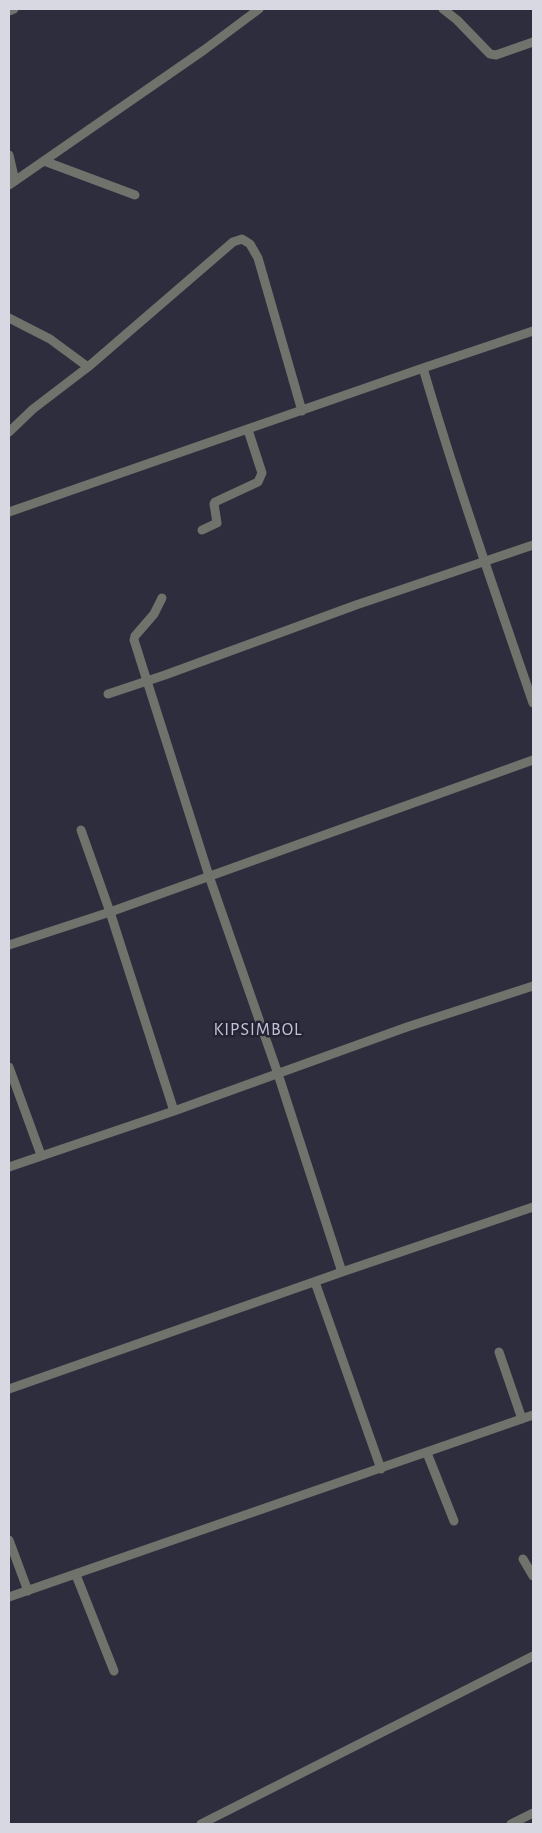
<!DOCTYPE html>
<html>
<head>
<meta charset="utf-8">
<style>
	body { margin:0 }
	#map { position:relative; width:542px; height:1833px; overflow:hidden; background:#2e2d3d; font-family:"Alegreya Sans",sans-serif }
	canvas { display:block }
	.frame { position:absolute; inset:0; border:10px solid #d8d8e2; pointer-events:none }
</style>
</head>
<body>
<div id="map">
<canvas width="542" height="1833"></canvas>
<div class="frame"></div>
</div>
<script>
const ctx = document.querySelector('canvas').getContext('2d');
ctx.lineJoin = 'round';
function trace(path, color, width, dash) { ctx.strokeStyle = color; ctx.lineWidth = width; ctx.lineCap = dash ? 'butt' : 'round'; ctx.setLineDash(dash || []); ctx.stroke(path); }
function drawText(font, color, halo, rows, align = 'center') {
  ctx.font = font + ' "Alegreya Sans",sans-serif'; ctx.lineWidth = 5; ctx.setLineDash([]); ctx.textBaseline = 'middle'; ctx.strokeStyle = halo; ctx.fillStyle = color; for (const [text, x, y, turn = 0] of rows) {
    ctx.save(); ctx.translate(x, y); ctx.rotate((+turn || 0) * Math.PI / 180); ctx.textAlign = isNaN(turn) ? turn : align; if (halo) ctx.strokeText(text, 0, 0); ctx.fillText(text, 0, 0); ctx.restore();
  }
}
trace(new Path2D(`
	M443,9L457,20L490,54L496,55L533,42
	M9,11L14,9
	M9,155L15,181
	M44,161L135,195
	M9,185L204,50L259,9
	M9,318L50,339L88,367
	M423,368C456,481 495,592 533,703
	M9,432L33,409L88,367L233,242L242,239L250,244L258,258L302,411
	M9,512L423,368L533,331
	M202,530L217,523L214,504L215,502L258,482L262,473L248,430
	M162,598L154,614L135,636L134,640L209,876L278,1074L342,1272
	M108,694L165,675L356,605L533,545
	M81,830L110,912L174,1111
	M9,945L110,912L533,760
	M9,1067L41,1155
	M9,1167L174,1111L407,1027L533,986
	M315,1282L381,1469
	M499,1352L522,1419
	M9,1389L342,1272L533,1207
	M427,1453L454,1521
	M9,1540L28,1591
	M523,1559L533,1576
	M76,1575L114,1671
	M9,1597L533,1415
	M201,1824L533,1656
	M511,1824L533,1813`), '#6f736b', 9);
ctx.letterSpacing = '1px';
drawText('18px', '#c3c1d6', '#242333', [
	["KIPSIMBOL",258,1030]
]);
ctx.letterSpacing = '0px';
</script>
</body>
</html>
